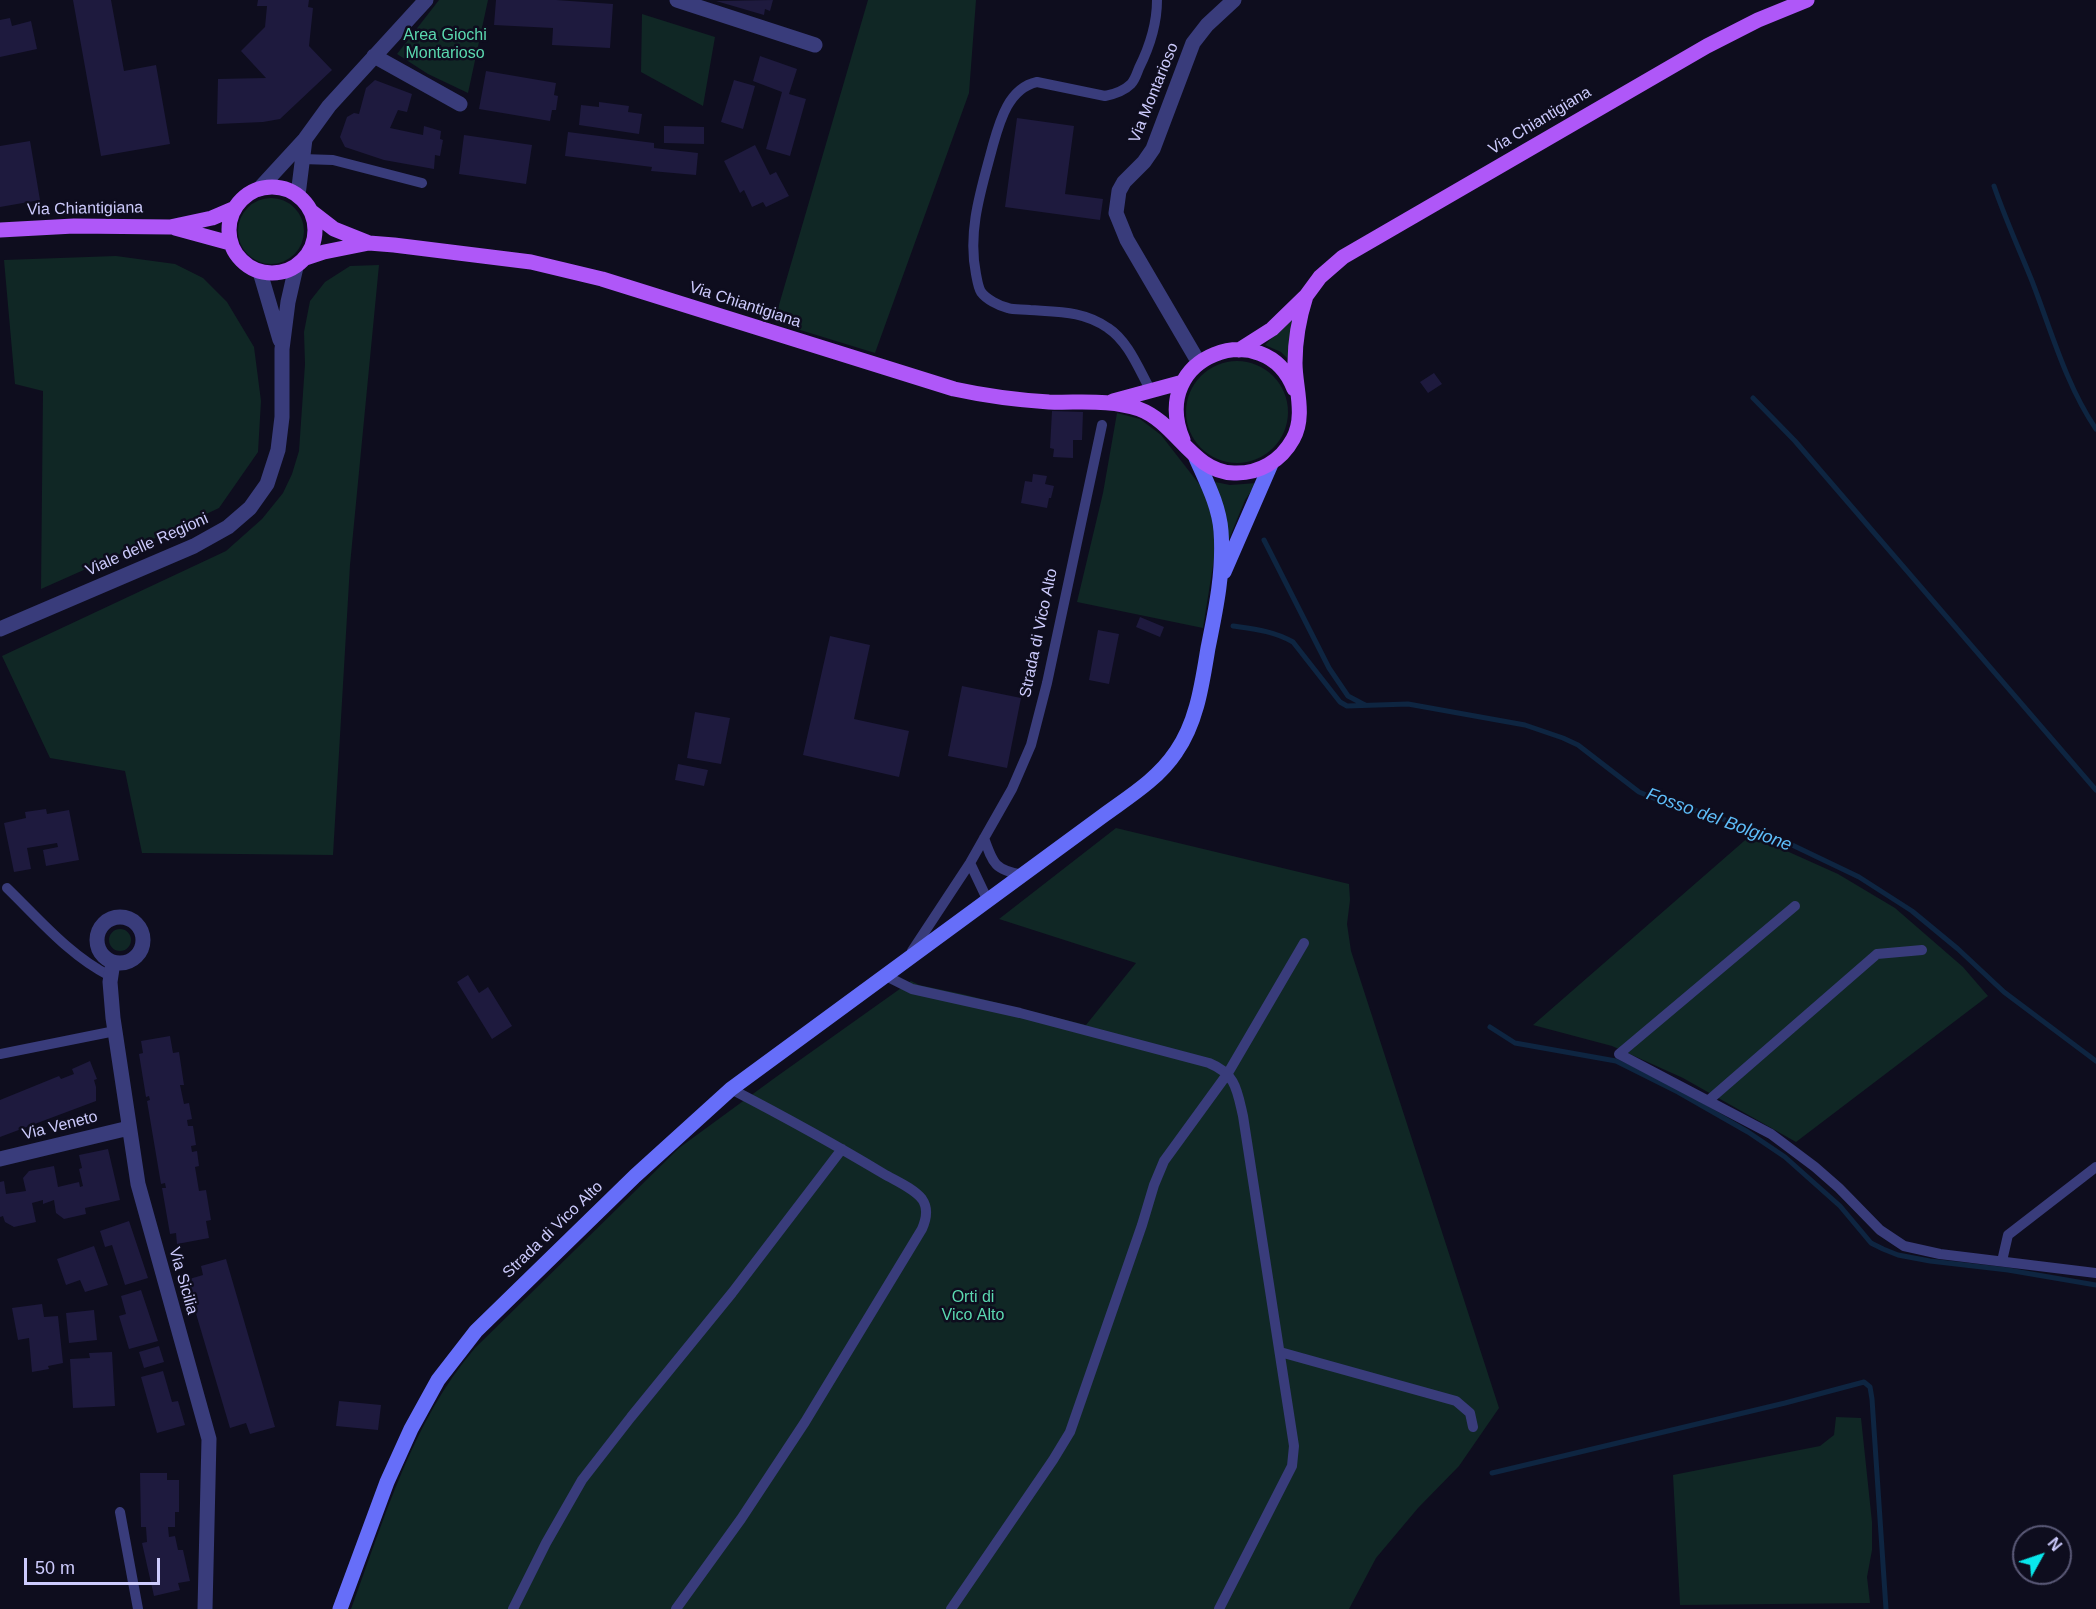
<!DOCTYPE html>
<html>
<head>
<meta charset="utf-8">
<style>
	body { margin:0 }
	#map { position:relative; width:2096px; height:1609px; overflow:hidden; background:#0e0d1e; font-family:Helvetica,sans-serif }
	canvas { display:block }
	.north { position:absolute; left:2012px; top:1525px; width:60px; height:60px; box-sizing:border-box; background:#0e0d1e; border:2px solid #5a5977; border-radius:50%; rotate:50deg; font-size:16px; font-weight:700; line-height:24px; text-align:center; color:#cdcbfd }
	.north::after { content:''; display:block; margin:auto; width:21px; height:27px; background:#09e6eb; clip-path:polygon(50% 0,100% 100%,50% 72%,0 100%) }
	.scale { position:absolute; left:24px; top:1558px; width:136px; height:27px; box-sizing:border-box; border:3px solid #cdcbfd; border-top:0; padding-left:8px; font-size:18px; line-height:21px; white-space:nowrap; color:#cdcbfd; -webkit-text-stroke:4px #0e0d1e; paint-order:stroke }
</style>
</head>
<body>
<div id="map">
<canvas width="2096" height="1609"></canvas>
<div class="north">N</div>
<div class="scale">50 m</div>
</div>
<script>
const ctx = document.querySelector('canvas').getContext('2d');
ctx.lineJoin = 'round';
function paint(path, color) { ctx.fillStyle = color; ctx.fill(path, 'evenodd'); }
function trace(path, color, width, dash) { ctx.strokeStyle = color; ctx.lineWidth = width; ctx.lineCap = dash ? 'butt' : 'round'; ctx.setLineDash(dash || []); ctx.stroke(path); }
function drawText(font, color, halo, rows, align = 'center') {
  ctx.font = font + ' Helvetica,sans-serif'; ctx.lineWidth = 5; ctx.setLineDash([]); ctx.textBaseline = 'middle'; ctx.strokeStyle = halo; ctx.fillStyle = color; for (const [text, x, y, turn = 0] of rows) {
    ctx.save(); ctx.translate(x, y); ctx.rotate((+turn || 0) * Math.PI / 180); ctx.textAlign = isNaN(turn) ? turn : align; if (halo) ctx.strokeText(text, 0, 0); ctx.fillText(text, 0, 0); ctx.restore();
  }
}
paint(new Path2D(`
	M439,0H488L468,93L428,74L397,54Z
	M868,0H976L969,93L875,353L774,322Z
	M642,14L715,37L703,106L641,72Z
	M238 231a33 33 0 1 1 66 0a33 33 0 1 1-66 0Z
	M116,256L175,264L203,278L227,302L254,347L261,401L258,452L219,508L151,540L41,589L43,391L15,384L4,260Z
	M379,265L350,565L333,855L142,853L125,771L50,758L2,656L226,551L262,519L283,493L292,474L299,451L305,364L304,332L310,301L325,282L350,266Z
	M1295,314L1290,361L1281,352L1265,345Z
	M1186 412a51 51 0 1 1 102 0a51 51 0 1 1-102 0Z
	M1117,413L1140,419L1161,435L1203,489L1215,526V553L1203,628L1077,602L1103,493Z
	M1215,482L1230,485L1257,483L1245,500L1227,544Z
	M1116,828L1349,884L1350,900L1347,924L1351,951L1499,1408L1459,1466L1418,1508L1376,1558L1349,1609H351C384,1520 412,1421 475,1348L679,1148L776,1077L911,981L919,985L962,994L1086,1025L1136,963L999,919Z
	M1751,835L1838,874L1895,908L1963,967L1988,996L1796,1142L1683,1078L1612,1046L1533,1025Z
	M109 940a11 11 0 1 1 22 0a11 11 0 1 1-22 0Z
	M1836,1417L1861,1418L1872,1522V1550L1867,1577L1870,1603L1680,1605L1673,1475L1820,1446L1834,1435Z`), '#102725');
trace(new Path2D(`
	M1994,186C2005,218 2019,249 2032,281C2051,330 2066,385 2096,429
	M1753,398L1795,441L2096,790
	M1264,540L1329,668L1348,696L1365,705
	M1233,626C1254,629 1274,631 1293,642L1340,702L1347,706L1408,704L1525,725L1563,738L1578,745L1639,792L1656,799L1717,817L1788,843L1859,877L1912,911L1958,949L2004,992L2096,1061
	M1490,1027L1515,1043L1616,1061L1678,1092L1748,1132L1785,1157L1840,1206L1871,1243L1883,1249L1898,1255L1930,1261L2008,1270L2096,1285
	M1492,1473L1785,1403L1864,1382L1870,1387L1872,1399L1886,1609`), '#0e2541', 5);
paint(new Path2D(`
	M73,0H111L124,71L156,65L170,144L101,156Z
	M258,0H309L308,7L313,8L309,46L332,70L280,119L263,122L217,124L218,79L266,78L241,51L265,27L267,6H257Z
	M496,0H556L613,4L610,48L552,45L553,28L494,25Z
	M773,0L770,11L765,9L764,15L716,1Z
	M10,18L12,26L31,21L37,49L0,57V20Z
	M760,56L797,69L789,94L806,99L790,156L766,149L782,92L753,81Z
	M486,71L556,83L554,95L558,96L556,110H552L550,121L479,109Z
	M375,80L412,94L407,112L398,110L390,128L423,135L424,126L441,131L440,139L443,140L440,156L435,155L434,169L384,160L345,147L340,137L347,117L354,113L359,114L366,88Z
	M734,80L755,86L743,129L721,122Z
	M599,102L629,106L628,112L642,114L639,134L579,125L581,105L599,107Z
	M1017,118L1074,126L1065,194L1103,199L1100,220L1005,207Z
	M664,126L704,127V144L664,143Z
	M568,132L654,143V148L698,153L696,175L651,171L652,167L565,156Z
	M464,135L532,145L526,184L459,174Z
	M30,141L40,200L0,207V146Z
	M755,145L770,175L776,172L789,196L766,207L763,202L752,207L744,190L740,193L724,161Z
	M1434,373L1442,384L1428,393L1420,382Z
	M1052,411L1083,412L1082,440H1073V458L1053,457L1054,449L1050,448Z
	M1033,474L1047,476L1045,484L1054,486L1051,498H1049L1047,508L1021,503L1025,481L1032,482Z
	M1140,617L1164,627L1160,637L1136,627Z
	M1098,630L1119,634L1109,684L1089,680Z
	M830,636L870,645L854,719L909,731L899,777L803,755Z
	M962,686L1021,698L1007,768L948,756Z
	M695,712L730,718L721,764L687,758Z
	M678,764L708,770L704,786L675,780Z
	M46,809L47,814L69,810L79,860L46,866L43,850L58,847L57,843L27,848L31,869L14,872L4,823L26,818L25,812Z
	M468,975L479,993L488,987L512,1026L492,1039L457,982Z
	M170,1036L173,1053L179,1052L184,1085H180L184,1104L189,1103L192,1119L187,1120L188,1126H193L196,1145L191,1146L192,1152L197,1151L199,1166L195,1167L199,1191L206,1190L211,1220L206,1221L209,1238L177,1244L176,1233L170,1234L162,1188H166L165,1183L161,1184L147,1101L150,1100L149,1096L146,1097L139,1054L143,1053L141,1041Z
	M90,1061L97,1079L94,1080L96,1087V1101L0,1137V1100L59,1076L61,1079L74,1074L72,1069Z
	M108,1149L120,1200L85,1208L86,1214L64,1219L56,1213L54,1200L43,1204V1200L32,1203L36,1222L14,1227L5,1222L3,1216L0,1217V1182L4,1181L6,1194L26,1191L23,1178L29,1171L54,1166L58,1187L79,1182L80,1187L83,1186L79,1169L82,1168L79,1155Z
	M129,1221L148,1278L125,1285L112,1245L105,1247L100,1231Z
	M94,1246L108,1285L85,1292L80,1280L66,1285L57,1259Z
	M226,1259L275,1427L250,1434L246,1423L230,1428L186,1280L203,1275L201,1266Z
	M141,1290L158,1341L129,1349L119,1316L126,1314L121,1296Z
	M42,1304L44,1317L58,1316L63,1363L48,1366L49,1369L32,1372L29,1338L18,1340L12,1308Z
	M94,1310L97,1340L69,1343L66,1313Z
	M159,1346L164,1362L144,1368L139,1352Z
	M112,1352L115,1406L73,1408L70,1359L90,1358L89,1353Z
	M163,1371L172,1402L178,1401L185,1425L157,1433L141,1377Z
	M339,1401L381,1405L378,1430L336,1426Z
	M140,1473H167V1480H179V1512H175V1527H168L169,1537L175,1536L178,1550H183L190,1581L178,1583L180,1590L154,1596L142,1543L147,1542L146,1527H141Z`), '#1e1a3e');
trace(new Path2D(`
	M302,159L333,160L422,183
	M1151,391C1139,370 1129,342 1108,328C1084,311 1059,312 1030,310C1023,309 1014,310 1008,308C999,306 986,299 981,292C978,287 977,279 976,274C967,230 982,187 993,145C1000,120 1009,88 1037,82L1105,96C1115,94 1124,91 1131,84C1135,80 1137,73 1139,68C1150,46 1157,24 1157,0
	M984,838C993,864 995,870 1023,875
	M970,863L988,901
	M7,888C39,919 70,956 110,976
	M1795,906L1619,1054L1771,1134L1815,1167L1839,1188L1880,1230L1904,1246L1940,1254L2096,1273
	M912,951L970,863L1012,789L1031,745L1047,683L1102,425
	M886,976L912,989L1020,1013L1209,1063C1236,1074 1237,1090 1243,1116L1294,1446L1292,1466L1219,1609
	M0,1054L115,1031
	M1709,1100L1877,954L1922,950
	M2002,1261L2008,1235L2096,1167
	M1280,1352L1456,1401L1470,1413L1473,1427
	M120,1512L138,1609
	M513,1609L546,1543L582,1480L631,1417L732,1293L842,1149
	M676,1609L741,1519L805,1422L922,1229C926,1220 929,1209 922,1199C913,1188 896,1181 884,1174C834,1144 783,1116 731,1089
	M951,1609L1053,1460L1070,1432L1142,1225L1154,1185L1164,1161L1228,1073L1304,943`), '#393c7b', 10);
trace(new Path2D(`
	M677,0L815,45
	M374,56L460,104
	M259,189L305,139L329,106L426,0
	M298,195L305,139
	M260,272L280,340
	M1199,363L1127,240L1116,213L1119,191L1124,182L1144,162L1153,149L1193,43L1207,25L1234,0
	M0,629L194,546L228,527L250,508L267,484L278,450L282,417V349L288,302L296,267
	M97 940a23 23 0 1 1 46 0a23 23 0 1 1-46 0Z
	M113,962L110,982L113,1018L138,1184L209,1439L205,1609
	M0,1159L129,1128`), '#393c7b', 15);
trace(new Path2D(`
	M1224,572L1271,464
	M340,1609L387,1482L411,1429L438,1380L476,1331L635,1176L731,1089L1104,815C1130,796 1158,779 1176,752C1197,722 1202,684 1208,648C1216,609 1224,571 1221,531C1219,505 1206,481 1196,458`), '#666ef9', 15);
trace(new Path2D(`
	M229 230a43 43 0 1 1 86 0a43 43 0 1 1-86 0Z
	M312,212L334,229L369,243
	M175,228L230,243
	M0,230L74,226L170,227L212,218L233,209
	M306,258L324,252L369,243L394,245L531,262L602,279L954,389C986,396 1017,400 1049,402C1079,403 1110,399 1139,409C1177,423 1192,472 1234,473C1259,474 1281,461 1293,439C1306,416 1295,387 1295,363C1295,339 1299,318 1306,296
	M1239,350L1272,329L1306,296L1320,277L1343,257L1707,46L1758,20L1807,0
	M1113,401L1183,382
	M1183,440C1147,355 1266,314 1294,389`), '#af57f8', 15);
drawText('16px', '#5bd9b0', '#0e0d1e', [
	["Area Giochi",445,36],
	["Montarioso",445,54],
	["Orti di",973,1298],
	["Vico Alto",973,1316]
]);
drawText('16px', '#cdcbfd', '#0e0d1e', [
	["Via Montarioso",1154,93,-68],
	["Via Chiantigiana",1540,121,-31],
	["Via Chiantigiana",85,209,-1],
	["Via Chiantigiana",745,305,18],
	["Viale delle Regioni",147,545,-24],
	["Strada di Vico Alto",1039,633,-78],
	["Via Veneto",60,1126,-14],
	["Strada di Vico Alto",553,1230,-44],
	["Via Sicilia",183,1281,74]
]);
drawText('italic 18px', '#5ebdf9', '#0e0d1e', [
	["Fosso del Bolgione",1719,820,20]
]);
</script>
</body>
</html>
